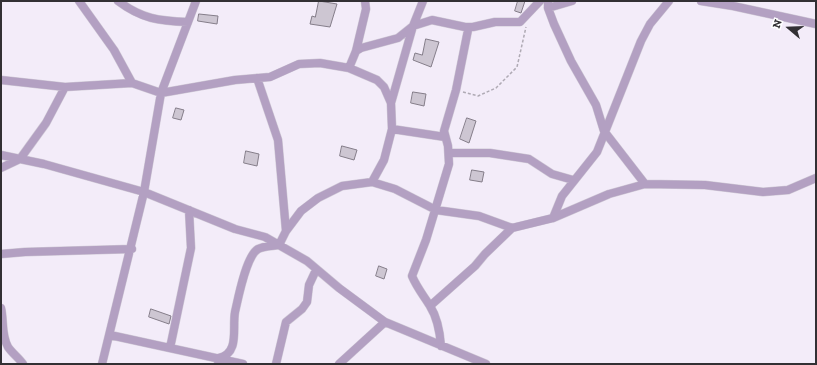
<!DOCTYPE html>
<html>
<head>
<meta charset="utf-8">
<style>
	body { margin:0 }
	#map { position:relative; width:817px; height:365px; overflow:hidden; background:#f3ecf9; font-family:"Zilla Slab",serif }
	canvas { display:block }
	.frame { position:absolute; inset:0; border:2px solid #323034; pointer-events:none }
	.north { position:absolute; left:769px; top:8px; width:40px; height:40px; -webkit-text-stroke:3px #fff; paint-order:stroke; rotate:289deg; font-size:11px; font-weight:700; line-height:16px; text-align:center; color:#323034 }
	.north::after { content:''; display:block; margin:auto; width:14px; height:18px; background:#323034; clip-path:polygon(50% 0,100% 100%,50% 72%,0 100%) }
</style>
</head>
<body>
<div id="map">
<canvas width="817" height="365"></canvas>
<div class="frame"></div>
<div class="north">N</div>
</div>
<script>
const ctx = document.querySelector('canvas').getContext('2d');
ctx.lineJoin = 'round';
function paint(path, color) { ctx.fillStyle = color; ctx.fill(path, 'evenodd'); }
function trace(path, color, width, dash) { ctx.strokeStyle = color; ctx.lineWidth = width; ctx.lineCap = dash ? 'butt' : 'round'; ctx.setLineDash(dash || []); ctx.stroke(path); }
const building = new Path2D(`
	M319,1L337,4L330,27L310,24L312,16L315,17Z
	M518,1H525L521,13L515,11Z
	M199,14L218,16L217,24L198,21Z
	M426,39L439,42L431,67L413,60L415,53L422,55Z
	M413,92L426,94L424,106L411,103Z
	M176,108L184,110L181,120L173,118Z
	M467,118L476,121L469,143L460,139Z
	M342,146L357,150L354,160L340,156Z
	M246,151L259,154L257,166L244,163Z
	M472,170L484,172L482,182L470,180Z
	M379,266L387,269L384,279L376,276Z
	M151,309L171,316L169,324L149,317Z`);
paint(building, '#cdc6d2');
trace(building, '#847d89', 1);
const street = new Path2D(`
	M79,1L114,50L132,83
	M118,1C142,19 159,21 188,22
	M548,1V8L554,24L571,61L596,105L604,131L645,184L705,185L763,192L788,190L816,178
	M701,1L733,6L816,24
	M548,8L572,1
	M465,27H473L495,22H520L540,1
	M356,51L366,9L365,1
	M349,68L356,51L361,48L398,38L413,26L423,1
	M1,80L65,87
	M391,103L413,26L432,20L465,27L468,30L456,90L444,131L448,146L449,164L426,240L412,276C417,288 424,296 430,306C437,317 440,333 441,346
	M392,129L445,137
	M449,153H490L529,159L552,174L573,180
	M1,155L44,164L144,192L235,229L265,237L307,261L339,288L385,322L486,364
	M1,168L20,159L46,123L65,87L132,83L161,93L235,80L270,77L299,64L320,63L349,68L377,80L384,87L391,103L392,129L384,160L372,182
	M553,218L562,196L597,152L641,41L650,24L669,1
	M286,231L301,211L318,198L342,186L372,182L395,189L436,210L479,216L512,228L553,218L609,194L645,184
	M1,254L25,252L132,249
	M430,306L475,266L485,254L512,228
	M1,308C4,320 1,335 8,347C12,353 19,358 23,364
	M110,335L243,364
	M170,348L191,248L189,210
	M102,364L144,192L161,93L196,1
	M218,364L219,358C240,353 232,328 235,312C238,299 246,256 258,249C263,246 272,246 279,245L286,231L278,140L257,78
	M276,364L286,322L302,309L307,302L309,285L316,270
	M339,364L385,322`);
trace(street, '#d0cad6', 9);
trace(new Path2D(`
	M463,92L478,96L496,88L517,67L526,27`), '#afaab4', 1.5, [3, 2]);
trace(street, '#b3a0c2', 8);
</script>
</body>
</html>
